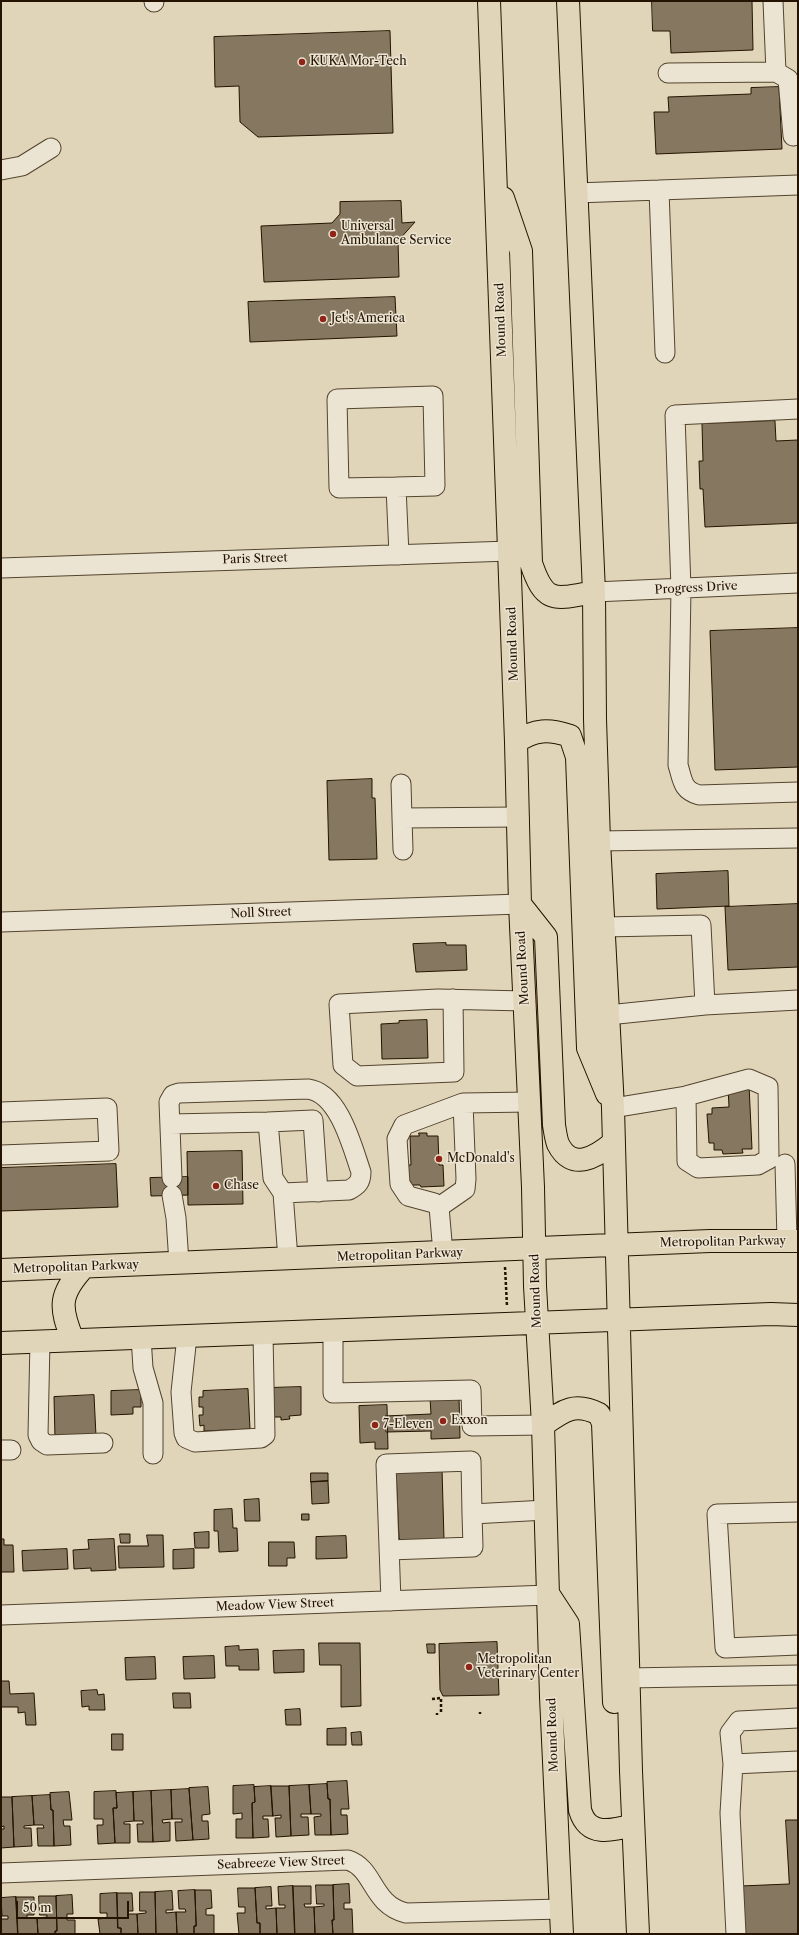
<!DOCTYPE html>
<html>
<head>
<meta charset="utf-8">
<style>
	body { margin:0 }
	#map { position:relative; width:799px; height:1935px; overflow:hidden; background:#e1d5b9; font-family:"Libre Caslon Text",serif }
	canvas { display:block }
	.frame { position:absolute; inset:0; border:2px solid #231300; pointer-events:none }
	.scale { position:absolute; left:16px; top:1901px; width:113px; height:18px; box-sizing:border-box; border:2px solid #231300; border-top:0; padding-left:5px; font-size:12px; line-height:14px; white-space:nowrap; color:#231300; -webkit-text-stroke:3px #ece4d2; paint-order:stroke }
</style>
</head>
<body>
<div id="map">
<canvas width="799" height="1935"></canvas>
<div class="frame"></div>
<div class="scale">50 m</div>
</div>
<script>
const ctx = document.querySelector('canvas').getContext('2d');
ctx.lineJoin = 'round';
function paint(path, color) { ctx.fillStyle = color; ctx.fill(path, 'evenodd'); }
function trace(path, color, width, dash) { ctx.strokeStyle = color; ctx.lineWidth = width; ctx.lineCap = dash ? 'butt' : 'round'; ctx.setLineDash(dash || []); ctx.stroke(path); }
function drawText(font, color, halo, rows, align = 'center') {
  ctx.font = font + ' "Libre Caslon Text",serif'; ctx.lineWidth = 3; ctx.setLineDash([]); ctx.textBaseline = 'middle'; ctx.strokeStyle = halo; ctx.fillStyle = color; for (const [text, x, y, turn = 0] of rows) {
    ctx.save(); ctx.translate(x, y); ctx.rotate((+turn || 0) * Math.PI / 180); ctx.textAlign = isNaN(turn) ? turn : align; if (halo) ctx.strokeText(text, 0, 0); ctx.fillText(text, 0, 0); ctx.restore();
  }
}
const building = new Path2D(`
	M652,1H752L753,50L671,53L670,31H653Z
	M390,31L393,133L258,137L240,122L239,86L215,87L214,37Z
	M779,87L782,149L656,154L654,112H669L668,97L751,94V88Z
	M401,201L402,223L415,222L398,241L399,277L264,282L261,226L332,223L340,214V202Z
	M395,297L397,336L250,342L248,302Z
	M775,421L776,441L798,440V523L705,527L703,489H700L699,461H703L702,424Z
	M798,628V767L715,770L710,631Z
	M372,779V798H375L377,859L329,860L327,781Z
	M728,871L729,906L657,909L656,874Z
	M798,904V967L728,970L725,907Z
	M446,943V945H466L467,970L416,972L413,944Z
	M427,1020L428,1058L382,1059L381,1024L399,1023V1021Z
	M749,1085L752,1149H742L743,1153L723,1154L722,1150H714V1143H709L707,1114H712V1108L729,1107L728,1086Z
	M419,1133H427V1136H438L439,1165H443L444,1186L421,1187L420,1185H411V1182L408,1183V1165H411L410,1136H419Z
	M242,1151L243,1204L188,1205L187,1152Z
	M116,1164L118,1207L1,1211V1168Z
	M188,1177V1195L151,1196L150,1178Z
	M301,1387V1415L289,1416L290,1419L281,1420V1417H270L269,1388Z
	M248,1389L250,1429L204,1431V1425L200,1426L199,1415H203V1407H199V1397H203V1391Z
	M141,1390V1407H133V1414L111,1415V1391Z
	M94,1395L96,1436L55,1438L54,1397Z
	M459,1397L460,1438L431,1439V1431L386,1432L385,1416L431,1414L430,1398Z
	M387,1405L388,1449H375V1442L360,1443L359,1406Z
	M442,1469L444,1540L402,1541L399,1538L396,1471Z
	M311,1473H328V1481L311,1482Z
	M328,1481L329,1503L312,1504L311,1482Z
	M259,1499L260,1521H245L244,1500Z
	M232,1509L233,1528H237L238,1551L219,1552L218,1531H214V1510Z
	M302,1514H309V1520H302Z
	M209,1532V1548H195L194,1533Z
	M120,1534H130V1543H121Z
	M147,1535H163L164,1567L119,1568L118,1546H148Z
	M346,1536L347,1558L316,1559V1537Z
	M1,1539H4V1545H13L14,1572H1Z
	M114,1539L116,1570L91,1571V1568L74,1569L73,1550L89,1549L88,1540Z
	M269,1542H294L295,1558H287V1566H269Z
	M67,1549L68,1569L23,1571L22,1551Z
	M194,1549V1568L173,1569V1550Z
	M497,1642L499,1695L443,1696L440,1690L439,1644Z
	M319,1643H360L361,1706L341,1707V1665H320Z
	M427,1644H435V1653H428Z
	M239,1646V1650L258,1649L259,1670H239V1666H226L225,1647Z
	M304,1650V1672L274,1673L273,1651Z
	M214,1656L215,1678L184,1679L183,1657Z
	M155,1657L156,1679L126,1680L125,1658Z
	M1,1681H9L10,1694L34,1693L36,1725H26L25,1712L18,1713V1707H1Z
	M97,1690L98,1695L104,1694L105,1710H89V1706L82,1707L81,1691Z
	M173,1693H190L191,1708H174Z
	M300,1709L301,1725H286L285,1710Z
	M346,1728V1745H327V1729Z
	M361,1732L362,1745H352L351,1733Z
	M112,1734H123V1750H112Z
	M347,1781L349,1809H341V1815H347L348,1834L331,1835L330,1799H328L327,1782Z
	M327,1784L328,1799H330L331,1835H315L314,1817L321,1816V1814H311L309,1785Z
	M254,1785L255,1802L252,1803L253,1838H236V1819H242V1813L233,1814V1786Z
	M309,1785L311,1814H301V1817H308L309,1835L291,1836L289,1786Z
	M271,1786L273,1816H263V1819H268L269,1837L253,1838L252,1803L255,1802L254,1787Z
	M271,1786H289L291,1836L276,1837L275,1818H281V1815L273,1816Z
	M208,1787L210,1814L202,1815V1821H208L209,1839L193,1840L189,1788Z
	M189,1789L193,1840L176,1841L175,1822H182V1819H172L171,1790Z
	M171,1790L172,1819L162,1820L163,1823L170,1822V1841L153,1842L151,1791Z
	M116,1791L117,1808H113L115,1843L98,1844L97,1825H103V1819H94V1792Z
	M151,1791L153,1842H138L137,1824H143V1821H134L133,1792Z
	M69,1792L72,1820H63L64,1826H70L71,1845L54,1846L53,1810H51L50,1793Z
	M133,1792L134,1821L124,1822V1824H130V1843H115L113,1808H117L116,1793Z
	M50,1795L51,1810H53L54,1846H38L37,1828H44L43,1825H34L32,1796Z
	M32,1796L34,1825L24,1826V1828H31L32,1846L14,1847L12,1797Z
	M1,1797H12L14,1847L1,1848V1829H4V1826L1,1827Z
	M786,1820H798V1934H743L741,1886L789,1884Z
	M349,1884L350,1903H344V1909H352L353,1934H333L332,1920H334L333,1885Z
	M316,1885H333L334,1920H332L333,1934H315L314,1907L324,1906V1904H317Z
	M293,1886H311V1904H304L305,1907H314L315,1934H295Z
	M293,1886L295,1934H277L276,1908H285V1905H279L278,1887Z
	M271,1887L272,1906H266V1909L276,1908L277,1934H260V1923H257L255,1888Z
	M238,1888H255L257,1923H260V1934H239L237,1913H245V1907H239Z
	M195,1890H211L212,1908L206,1909V1915H214V1934H194V1926H196Z
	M195,1890L196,1926H194V1934H177L176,1912H186L185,1909H179L178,1891Z
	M172,1891L173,1910H166V1913L176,1912L177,1934H156L155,1892Z
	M140,1892H155L156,1934H138L137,1914L146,1913V1911H140Z
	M117,1893H132L133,1911H128V1914H137L138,1934H121V1928H118Z
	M117,1893L118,1928H121V1934H100L98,1919L107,1918V1913H100V1894Z
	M72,1895L73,1914H67V1920H75V1934H55V1931H57L56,1896Z
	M39,1896H56L57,1931H55V1934H38L37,1918L47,1917V1915H40Z
	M16,1897H34V1915H27V1918H37L38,1934H18Z
	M16,1897L18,1934H1V1919H8V1916H2L1,1898Z`);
paint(building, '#867860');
trace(building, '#231300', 1);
const minor = new Path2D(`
	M154,1V2
	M776,72L788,79L793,136
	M668,73L776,72L773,1
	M1,170L22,166L51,148
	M659,190L665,353
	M576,193L798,185
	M798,409L675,415L681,589L678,765C683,781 682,790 699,795L798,792
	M396,487L339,488L337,399L433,396L435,486L396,487L399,555
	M1,568L510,551
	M594,592L798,583
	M401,784L402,818L519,817
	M402,818L403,850
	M599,841L798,838
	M1,922L520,904
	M604,927L701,925L705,1005L608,1015
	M453,999L454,1072L357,1076L343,1065L339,1004L438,999L525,1001
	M705,1005L798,1000
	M613,1108L686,1096L749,1079L768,1087L769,1159L758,1165L698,1168L687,1161L686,1096
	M1,1112L107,1108L109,1151L1,1155
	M268,1122L313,1120L318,1192
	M170,1124L268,1122L273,1178L283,1193
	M785,1164L787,1240
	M172,1178L169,1102L173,1095L179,1093L308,1089C339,1093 352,1146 361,1172C361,1182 358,1185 349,1190L283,1193L288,1259
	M172,1195L176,1218L179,1263
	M439,1207L465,1189L466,1179L463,1103
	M443,1253L439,1207L434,1203L408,1196L400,1184L397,1139L404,1125L463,1103L529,1102
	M333,1331V1393L471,1390L472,1426L543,1425
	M187,1336L181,1392L184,1433L186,1438L195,1442L261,1438L265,1435L263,1334
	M141,1337L143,1368L153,1403V1454
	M40,1341L38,1435L41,1441L47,1445L103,1443
	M1,1450H11
	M798,1512L717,1514L725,1648L798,1645
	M389,1550L473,1547L472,1514
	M391,1601L386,1464L471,1461L472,1514L546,1510
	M1,1615L549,1595
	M628,1678L798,1675
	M733,1764L730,1733L739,1721L798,1718
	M1,1873L348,1860C375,1869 371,1904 406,1913L561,1909
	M736,1934L730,1813L733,1764L798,1761`);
const major = new Path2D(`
	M489,1L516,742L520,904L533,1187L535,1286L543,1425L551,1697L562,1934
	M568,1L594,592L595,719L599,841L613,1108L631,1771L638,1934
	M503,198L521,251L531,563C545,605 555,599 594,592
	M516,742C535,729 549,729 570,736L577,757L588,1048L607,1094
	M520,904L546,937L554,1125C555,1131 556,1139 558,1144C572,1172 596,1157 613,1143
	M1,1270L710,1241H798
	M73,1340C59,1307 59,1294 84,1267
	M1,1343L771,1314L798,1315
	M543,1425C564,1410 575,1402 599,1414L603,1423L614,1702
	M549,1595L568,1624L580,1810C588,1837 611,1831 633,1825`);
trace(minor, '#52442e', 21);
trace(major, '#231300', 24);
trace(new Path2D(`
	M505,1267L507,1306
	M432,1699L441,1698V1713
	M480,1712V1714
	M437,1713V1715`), '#231300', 2.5, [3, 2]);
trace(minor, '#ece4d2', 19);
trace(major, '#e1d5b9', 22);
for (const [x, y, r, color] of [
	[302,62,4,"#8f2418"],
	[333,234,4,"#8f2418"],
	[323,319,4,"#8f2418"],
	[439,1159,4,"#8f2418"],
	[216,1186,4,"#8f2418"],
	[443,1421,4,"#8f2418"],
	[375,1425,4,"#8f2418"],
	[469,1667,4,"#8f2418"]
]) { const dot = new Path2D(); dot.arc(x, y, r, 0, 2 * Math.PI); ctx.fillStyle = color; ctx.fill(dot); trace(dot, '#ece4d2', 1.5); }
drawText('12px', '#231300', '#ece4d2', [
	["KUKA Mor-Tech",310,62],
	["Universal",341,227],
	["Ambulance Service",341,241],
	["Jet's America",331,319],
	["McDonald's",447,1159],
	["Chase",224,1186],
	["Exxon",451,1421],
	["7-Eleven",383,1425],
	["Metropolitan",477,1660],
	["Veterinary Center",477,1674]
], 'left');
drawText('12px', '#231300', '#ece4d2', [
	["Mound Road",501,320,-92],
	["Paris Street",255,559,-2],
	["Progress Drive",696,588,-3],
	["Mound Road",513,644,-92],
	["Noll Street",261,913,-2],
	["Mound Road",523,968,-93],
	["Metropolitan Parkway",723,1242,-1],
	["Metropolitan Parkway",400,1255,-2],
	["Metropolitan Parkway",76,1267,-2],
	["Mound Road",536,1291,-92],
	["Meadow View Street",275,1605,-2],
	["Mound Road",553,1735,-92],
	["Seabreeze View Street",281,1863,-2]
]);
</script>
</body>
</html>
